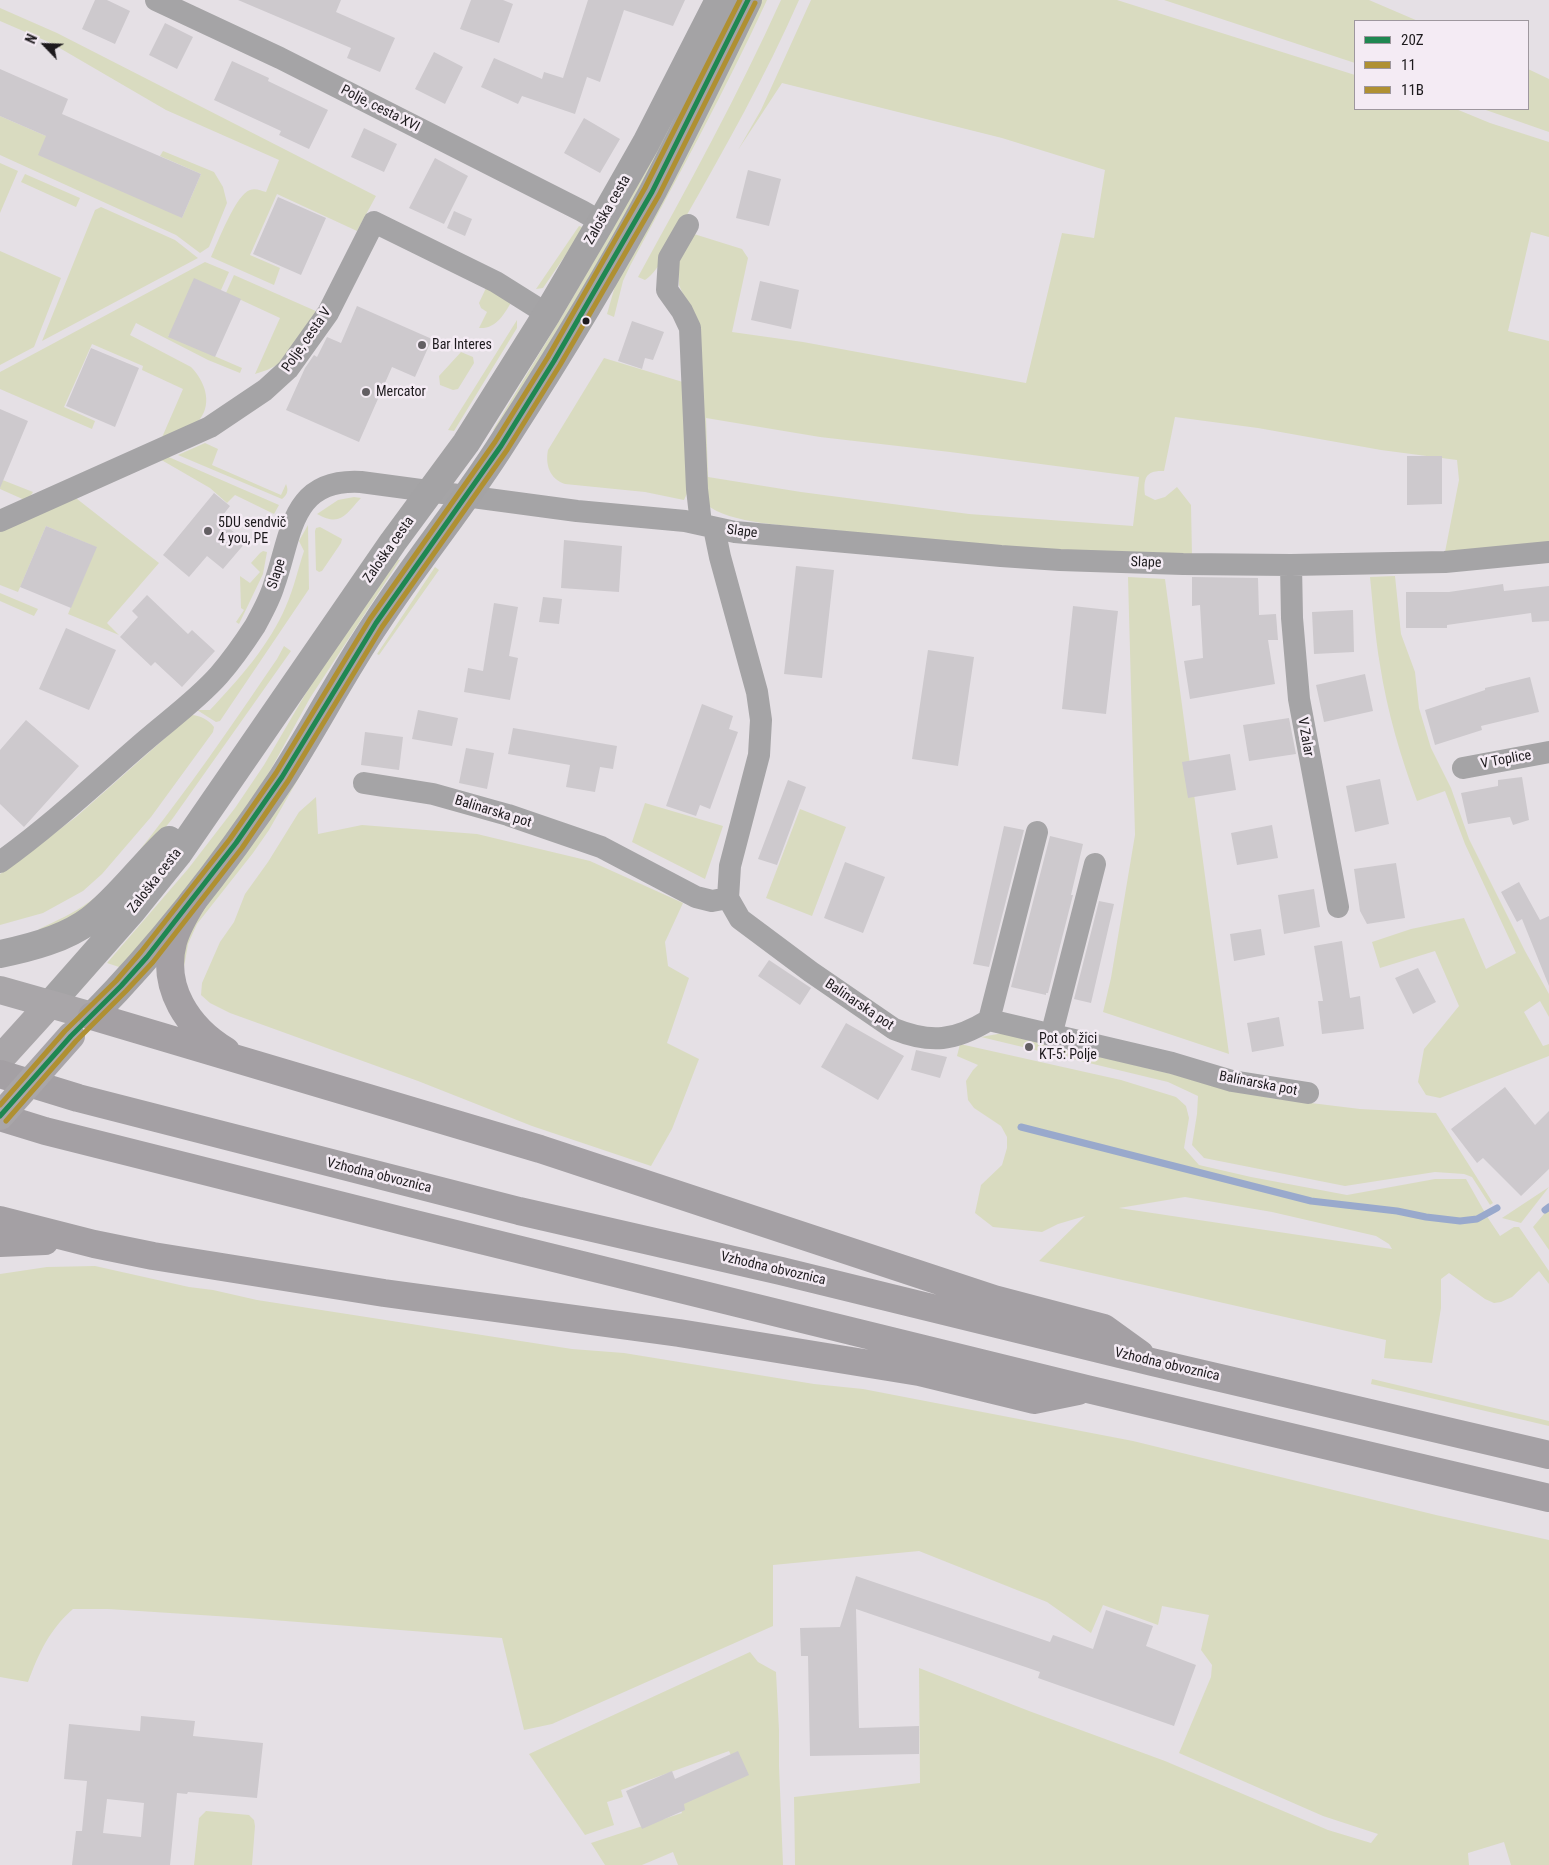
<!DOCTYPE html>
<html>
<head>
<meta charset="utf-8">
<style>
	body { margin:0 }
	#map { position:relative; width:1549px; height:1865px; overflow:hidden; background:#e5e0e5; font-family:"Roboto Condensed",sans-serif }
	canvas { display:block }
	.legend { position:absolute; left:1354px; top:20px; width:175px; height:90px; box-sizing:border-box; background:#f4ebf4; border:1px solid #9e979e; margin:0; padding:6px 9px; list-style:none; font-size:15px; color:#1d1a1d }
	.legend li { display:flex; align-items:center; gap:10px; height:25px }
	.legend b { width:25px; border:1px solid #9e979e }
	.north { position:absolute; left:20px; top:20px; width:50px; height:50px; -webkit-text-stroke:4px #f4ebf4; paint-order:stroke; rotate:294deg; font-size:14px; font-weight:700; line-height:20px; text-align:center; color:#1d1a1d }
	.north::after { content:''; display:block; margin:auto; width:18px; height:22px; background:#1d1a1d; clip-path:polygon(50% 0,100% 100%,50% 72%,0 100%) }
</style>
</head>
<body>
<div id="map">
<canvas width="1549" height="1865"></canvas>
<ul class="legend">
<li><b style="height:6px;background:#1f8751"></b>20Z</li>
<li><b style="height:6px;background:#af9032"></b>11</li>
<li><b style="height:6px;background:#af9032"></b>11B</li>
</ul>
<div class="north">N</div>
</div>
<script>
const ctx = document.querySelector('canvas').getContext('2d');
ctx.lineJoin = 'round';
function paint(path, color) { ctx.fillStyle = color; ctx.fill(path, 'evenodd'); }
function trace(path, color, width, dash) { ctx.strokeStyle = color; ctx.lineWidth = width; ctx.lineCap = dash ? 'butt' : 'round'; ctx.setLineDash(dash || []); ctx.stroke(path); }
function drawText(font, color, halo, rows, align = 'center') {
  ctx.font = font + ' "Roboto Condensed",sans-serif'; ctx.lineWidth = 5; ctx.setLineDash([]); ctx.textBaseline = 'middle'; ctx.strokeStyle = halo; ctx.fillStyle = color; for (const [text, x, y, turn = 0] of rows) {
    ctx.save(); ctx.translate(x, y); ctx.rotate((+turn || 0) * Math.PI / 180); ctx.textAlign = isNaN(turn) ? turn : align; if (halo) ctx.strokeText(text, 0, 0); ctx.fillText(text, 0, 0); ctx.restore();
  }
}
paint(new Path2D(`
	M730,0H736L633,202L570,312L498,430H493L565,311L628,200Z
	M761,0H767C725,91 677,178 630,266L623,281L614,317L607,314L617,279Z
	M781,0H799C766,75 725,148 684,220C675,236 660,271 645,280L638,277C688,186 738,95 781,0Z
	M811,0H1117L1355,75V109H1456L1490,123L1549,142V237L1531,232L1508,331L1549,341V544L1445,552L1459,480L1457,460L1381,450L1258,428L1175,417L1164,471C1146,470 1143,478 1145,495L1155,500L1165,497L1177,487L1191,505L1192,556C1068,552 946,543 824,529C793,526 728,524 706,504L697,327L679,285V261L694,234L742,249L748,258L732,332L803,342L1026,383L1062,233L1094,238L1105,170L1002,138L782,83L738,150L761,110ZM706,418L820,437L950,452L1139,477L1133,526L969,514L801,492L708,477Z
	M1164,0H1369L1418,21H1355V63Z
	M0,8L57,33L376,196L357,231L277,194L250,255L280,268L274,285L211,257C218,242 236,194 250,190C256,188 261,191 266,192L279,160L166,110L51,43L0,21Z
	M1528,69L1549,79V132L1483,109H1528Z
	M0,116L46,136L182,218L201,174L160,156L163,151L214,172L223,187L227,203L209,247L200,253L176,235L0,155Z
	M0,163L18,171L0,213Z
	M25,174L80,198L76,207L21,182Z
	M101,207L175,240L198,258L42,341L95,210Z
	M579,226L582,227L578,237L543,288L536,289Z
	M0,251L61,278L34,347L0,365Z
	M205,262L229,272L221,290L168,336L242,368L240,373L208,360L136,323L130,335L191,367C204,380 213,402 200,419C195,425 169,437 160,442L183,389L142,370L143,366L92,344L64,407L95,421L92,429L0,389V372Z
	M234,275L318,312L281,363L267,370L255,374L280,318L226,293Z
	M486,288L512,301C504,314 497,329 479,328L487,312L481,308L479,303Z
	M517,320V328L454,431L448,430Z
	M461,352L473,357L474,363L458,389L453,390L440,385L439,376Z
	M604,358L686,383L690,487L684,500L645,492L565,484C550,479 545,465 548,450Z
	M205,443L218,449L212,465L281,495L286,484C289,491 287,495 282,499L178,455Z
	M164,455L279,505L274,514L235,495L227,503L210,488L158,458Z
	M0,479L33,492L27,501L0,489Z
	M72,495L159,563L107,623L119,635L68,614L96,547L46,526L18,592L0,585V529Z
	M354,497L361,498C345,515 341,527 317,514L338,500Z
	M308,525L309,589L220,721L216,722L197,710H210C239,679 269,646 286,606C294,588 298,569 304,551L299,541Z
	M320,527L342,539L341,543L322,571L319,572L316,570L315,531L316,528Z
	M263,551L267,552L263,574L239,624L236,622L244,610L241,608L240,576L250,583L260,572L251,563L260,553Z
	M395,559L400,560L310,698L271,769L244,811L216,851L122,968L107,963L188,869L235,808L264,765L320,669Z
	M435,567L439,570L379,655L377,654Z
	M1395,576L1401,634L1415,672L1419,708L1431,748L1451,788L1469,839L1525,951L1549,994V1017L1540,1001L1524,1012L1543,1046L1549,1044V1056L1440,1098L1426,1095L1418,1082L1424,1049L1459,1006L1435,951L1380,968L1372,942L1411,929L1464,918L1486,969L1516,953L1465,844L1445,791L1417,801C1401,758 1387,711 1380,665C1375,636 1373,606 1370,577Z
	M1128,577L1165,579L1229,1054L1103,1012L1111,978L1135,835Z
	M0,593L38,609L34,616L0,601Z
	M284,646L291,651L173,818L122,880L93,907L36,936L39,929C56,921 74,913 89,902C118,881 141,848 163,820C203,768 240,713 277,659Z
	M191,715C200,715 209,720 214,727L213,732L151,817L102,874L83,891L43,913L0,925V874L76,817Z
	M314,751L269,830L253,853L197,924L188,944L184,967L182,972L179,956L194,920Z
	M316,797L318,834L362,825L477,834L590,861L683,903L665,942L668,966L689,978L667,1043L699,1059L672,1129L651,1166L532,1126L418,1081L230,1013L210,1003L201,995L202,983L220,942L234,922L245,894L268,862L299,812Z
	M645,803L723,826L705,879L632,842Z
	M800,809L846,827L812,916L766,898Z
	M1003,1033L1270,1098L1360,1109L1436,1113L1493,1203L1490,1205L1472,1177L1464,1174L1435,1172L1345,1186L1204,1158L1192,1145L1197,1114L1198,1096L1168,1082L981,1037Z
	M960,1044L1121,1080L1176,1097L1186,1106L1189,1118L1184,1148L1199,1165L1251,1177L1347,1195L1435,1179H1466L1488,1218L1500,1236L1514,1227H1519L1549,1271V1284L1539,1271L1512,1297L1501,1302L1494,1303L1485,1299L1449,1273L1441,1279V1308L1432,1363L1384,1358L1386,1340L1039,1261L1085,1216L1058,1224L1042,1232L993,1227L975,1213L981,1185L1002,1165L1007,1148V1137L1001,1126L974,1108L968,1100L966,1081L973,1070L978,1065L957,1056ZM1185,1197L1272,1212L1376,1236L1389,1244L1392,1249L1119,1208Z
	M1549,1187L1521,1223L1502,1218Z
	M1549,1208V1250L1533,1227Z
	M95,1266L189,1287L213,1290L257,1300L572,1349L624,1353L814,1384L863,1389L1133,1441L1436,1515L1549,1540V1865H1511L1504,1842L1468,1853L1469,1865H795L794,1797L920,1783L919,1668L1029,1711L1165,1761L1328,1830L1371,1843L1378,1834L1323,1816L1179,1753L1211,1677L1212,1665L1201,1650L1209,1615L1162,1606L1158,1625L1103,1605L1091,1633L1047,1602L919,1551L773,1565V1626L552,1724L524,1730L502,1638L247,1618L108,1609H73C49,1630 39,1653 28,1682L0,1677V1274L47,1267Z
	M1372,1379L1549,1421V1426L1371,1384Z
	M750,1652L758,1662L776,1672L779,1730V1766L783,1865H678L673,1852L642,1865H605L591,1843L682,1813L678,1801L740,1775L729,1751L621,1790L623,1797L607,1802L614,1825L585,1835L529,1754Z
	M206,1811L249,1815L254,1820L255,1826L252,1865H194L199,1818Z`), '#d9dbc0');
trace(new Path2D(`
	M1021,1127L1311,1201L1397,1211L1426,1217L1460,1221L1477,1219L1497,1208
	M1545,1210L1549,1207`), '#99a9cc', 7);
paint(new Path2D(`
	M95,0H107L130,11L115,44L82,29Z
	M238,0H341L336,12L395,38L380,72L347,58L351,48Z
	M471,0H503L513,4L499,43L460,29Z
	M588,0H685L673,26L624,10L600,82L587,77L575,114L522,96L518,104L481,87L494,58L542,79L544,72L563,78Z
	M165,23L193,37L177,69L149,55Z
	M434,52L463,67L445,104L415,89Z
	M232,61L269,78L268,81L328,110L309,149L279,135L281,131L214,100Z
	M0,69L68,99L62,114L201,174L182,218L38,155L46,136L0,116Z
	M584,118L620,139L600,173L564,153Z
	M364,128L397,144L384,172L351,157Z
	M435,158L468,176L444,224L409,208Z
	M748,170L781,179L769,226L736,218Z
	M278,197L326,218L301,275L253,254Z
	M454,211L472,219L465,236L447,228Z
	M194,278L241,299L215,357L168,337Z
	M760,281L799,290L791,329L751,320Z
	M357,306L432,339L415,377L392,367L359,442L286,410L305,368L314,355L317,357L327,337L341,343Z
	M632,321L664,332L653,360L645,358L642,369L618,361Z
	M91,348L139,368L115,427L66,406Z
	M0,409L28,421L0,488Z
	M1407,456H1442V504L1407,505Z
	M214,493L230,506L219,520L246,542L223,569L207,556L189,577L163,555Z
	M46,526L97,547L71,608L20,587Z
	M564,540L622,546L619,592L561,588Z
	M796,566L834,570L822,678L784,674Z
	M1192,577L1258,578L1259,615L1276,614L1278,640H1268L1275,684L1190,699L1184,661L1203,658L1200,605L1192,606Z
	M1503,584L1504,591L1549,586V621L1532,622L1531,613L1447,625V628H1406V592H1449Z
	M147,595L188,634L192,630L215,651L182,687L155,662L151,666L120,637L138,617L132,611Z
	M543,597L562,599L559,624L539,622Z
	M494,603L518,607L509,656L518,658L510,700L464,692L468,668L483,671Z
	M1073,606L1118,611L1106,714L1062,709Z
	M1353,610L1354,652L1314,654L1312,612Z
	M66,628L116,650L89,710L39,689Z
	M928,650L974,657L958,766L912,759Z
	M1365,674L1373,711L1324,722L1316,685Z
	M1530,677L1539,712L1481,726L1482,730L1435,745L1425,710L1485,690V688Z
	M702,704L733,716L729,729L738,732L710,809L700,805L696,816L666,806Z
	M418,710L458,718L452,746L412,739Z
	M1289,718L1296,754L1249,761L1243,725Z
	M26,720L79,766L24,827L0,804V750Z
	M513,728L617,746L613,769L600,767L595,792L566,787L570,765L508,754Z
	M365,732L403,737L399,770L361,765Z
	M466,748L494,753L487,789L459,783Z
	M1230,754L1236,790L1188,798L1182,762Z
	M1522,777L1529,820L1513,825L1510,817L1468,824L1461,793L1498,786V780Z
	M1380,779L1389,824L1355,832L1346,786Z
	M788,780L806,787L777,865L758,859Z
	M1272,825L1278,858L1237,865L1231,833Z
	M1004,826L1024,830L989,967L973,964Z
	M1050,836L1083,844L1071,895H1073L1048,993H1046V995L1011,987Z
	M845,862L885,877L863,933L824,918Z
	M1396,863L1405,918L1367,924L1360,911L1354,869Z
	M1519,882L1540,920L1549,916V986L1522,919L1517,922L1501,892Z
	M1314,889L1320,927L1284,934L1278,895Z
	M1099,901L1114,904L1091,1003L1074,999Z
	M1261,929L1265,955L1234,961L1230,934Z
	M1342,941L1350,998L1360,996L1364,1029L1322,1034L1318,1001H1323L1314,946Z
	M769,960L811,988L800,1005L758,976Z
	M1418,968L1436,1002L1413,1014L1395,978Z
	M1279,1017L1284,1046L1252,1052L1247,1023Z
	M846,1023L904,1056L878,1100L821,1067Z
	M916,1050L947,1057L940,1078L911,1070Z
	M1505,1087L1535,1125L1549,1111V1169L1521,1196L1483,1158L1477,1163L1451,1129Z
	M856,1576L1050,1642L1053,1635L1093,1649L1106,1610L1153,1626L1146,1646L1196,1665L1174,1726L1038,1678L1040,1672L856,1609L859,1728L919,1726V1754L810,1756L808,1656H801L800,1628L840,1627Z
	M141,1716L195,1721L193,1736L263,1743L257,1798L188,1792L187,1794L177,1793L170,1865H72L76,1831H82L87,1781L64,1779L69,1724L140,1731ZM107,1799L144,1803L141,1837L103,1833Z
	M738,1751L749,1775L684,1804L685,1810L642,1829L626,1791L672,1771L675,1779Z`), '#cdc9cd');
trace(new Path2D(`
	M156,0L280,58L582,211L601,222
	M688,225L669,258L667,290L682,311L690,328L697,489L701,524
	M0,521L210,427L265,390L288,369L328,313L374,222L496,282L547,314
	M714,528L720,557L757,692L761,720L759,755L730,866L728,898L740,919L811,972L894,1029C931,1044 955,1041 989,1020L1172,1063L1232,1081L1308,1093
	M1291,565L1292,618L1299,699L1338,907
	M1463,768L1549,752
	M364,783L433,794L508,815L601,847L696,897L712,901L728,898
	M0,862C49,827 94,785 140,745C166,722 196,701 219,675C232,660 244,643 255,626C262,613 270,599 274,585C292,535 290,478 361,482L577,511L685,521L735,532L1001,556L1060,560L1183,564L1291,565L1445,562L1549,552
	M989,1020L1037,832
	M1051,1036L1095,864`), '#a5a4a6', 22);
trace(new Path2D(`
	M0,954C30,948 65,939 90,920C118,899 143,864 169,840
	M50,1004L132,911L178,854L393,542L466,443L547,314L601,222L646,143L719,0
	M92,1016C163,944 226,862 282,778C315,727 343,672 377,622C417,560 464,504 503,442C556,360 607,277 653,191C686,128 717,64 748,0`), '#a4a3a5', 28);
trace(new Path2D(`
	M0,990L92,1016
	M0,1059L50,1004`), '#a9a6a9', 28);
trace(new Path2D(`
	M193,901C185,914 177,927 173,942C161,988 188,1028 226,1051
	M92,1016L540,1149L994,1299L1104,1328L1140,1354
	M0,1074L78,1098L519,1211L781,1271L1152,1362L1549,1455
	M0,1117L45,1131L403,1221L1087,1389L1549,1498
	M0,1220L94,1244L153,1256L384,1293L679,1333L919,1372L1034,1400L1078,1391
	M0,1243L45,1241`), '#a4a0a4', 28);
trace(new Path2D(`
	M0,1116L71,1036`), '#a9a6a9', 28);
trace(new Path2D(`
	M0,1116L71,1036L121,986L147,957L236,843L282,777L376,623L501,446L554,361L652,192L748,0`), '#1f8751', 5);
trace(new Path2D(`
	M6,1121L76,1041L126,991L153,962L242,848L288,781L382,627L507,450L560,365L659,195L755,3`), '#af9032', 5);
trace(new Path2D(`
	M0,1105L65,1031L116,981L141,952L230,839L276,773L370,619L495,442L548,357L645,188L740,0`), '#af9032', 5);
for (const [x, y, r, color] of [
	[586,321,4.5,"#1d1a1d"],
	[422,345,5,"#635f63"],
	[366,392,5,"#635f63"],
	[208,531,5,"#635f63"],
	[1029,1047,5,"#635f63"]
]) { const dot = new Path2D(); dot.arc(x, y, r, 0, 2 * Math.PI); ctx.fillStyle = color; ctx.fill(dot); trace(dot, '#f4ebf4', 2); }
drawText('14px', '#1d1a1d', '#f4ebf4', [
	["Polje, cesta XVI",380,109,27],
	["Zaloška cesta",608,210,-60],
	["Polje, cesta V",307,340,-55],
	["Slape",742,532,7],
	["Zaloška cesta",389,550,-55],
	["Slape",1146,563,2],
	["Slape",277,574,-73],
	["V Zalar",1305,737,80],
	["V Toplice",1506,760,-10],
	["Balinarska pot",493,812,17],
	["Zaloška cesta",155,881,-52],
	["Balinarska pot",859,1005,34],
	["Balinarska pot",1258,1084,11],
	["Vzhodna obvoznica",379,1176,14],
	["Vzhodna obvoznica",773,1269,13],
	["Vzhodna obvoznica",1167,1365,13]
]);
drawText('14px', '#1d1a1d', '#f4ebf4', [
	["Bar Interes",432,345],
	["Mercator",376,392],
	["5DU sendvič",218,523],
	["4 you, PE",218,539],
	["Pot ob žici",1039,1039],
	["KT-5: Polje",1039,1055]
], 'left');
</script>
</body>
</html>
